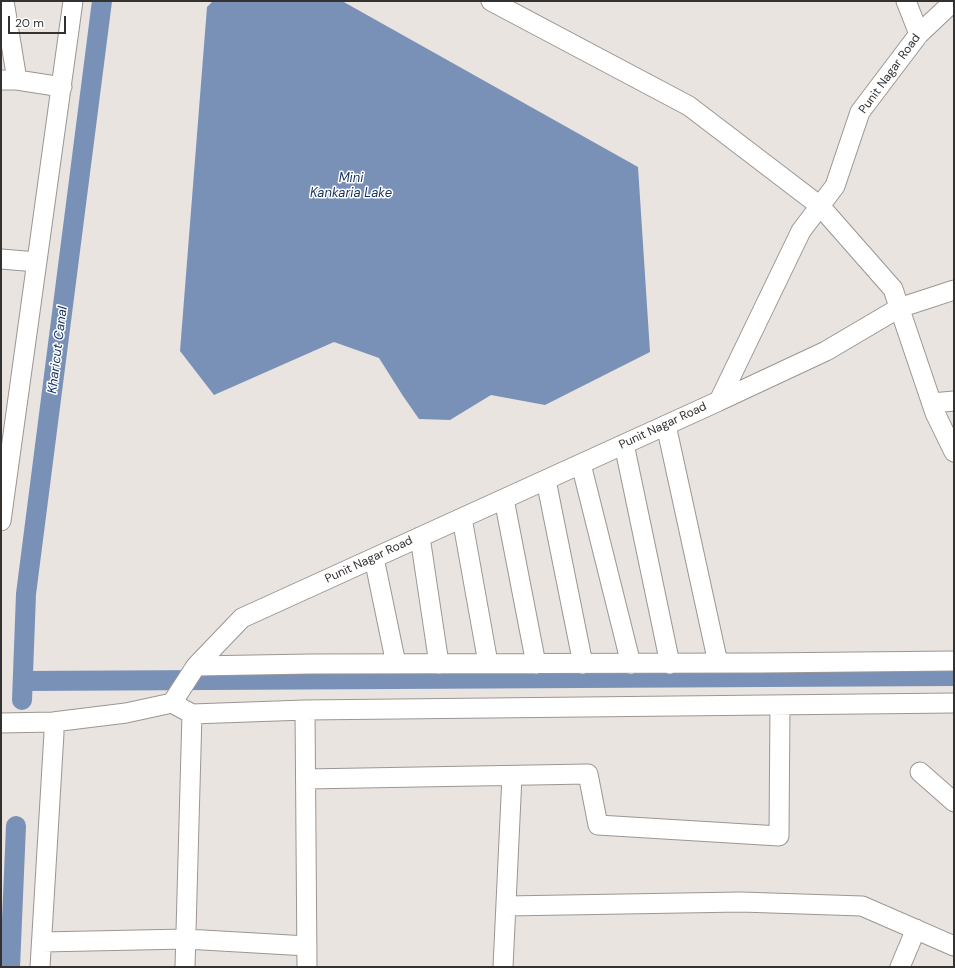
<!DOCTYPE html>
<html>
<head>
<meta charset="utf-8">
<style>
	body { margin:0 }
	#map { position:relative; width:955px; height:968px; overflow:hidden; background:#e9e4e0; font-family:"DM Sans",sans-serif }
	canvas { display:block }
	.frame { position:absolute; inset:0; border:2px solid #343231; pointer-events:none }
	.scale { position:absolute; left:8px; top:16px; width:58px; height:18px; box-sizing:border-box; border:2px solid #343231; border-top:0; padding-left:5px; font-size:12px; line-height:14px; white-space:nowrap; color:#343231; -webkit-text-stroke:3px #fff; paint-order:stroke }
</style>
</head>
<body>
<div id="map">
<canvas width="955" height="968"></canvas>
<div class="frame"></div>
<div class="scale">20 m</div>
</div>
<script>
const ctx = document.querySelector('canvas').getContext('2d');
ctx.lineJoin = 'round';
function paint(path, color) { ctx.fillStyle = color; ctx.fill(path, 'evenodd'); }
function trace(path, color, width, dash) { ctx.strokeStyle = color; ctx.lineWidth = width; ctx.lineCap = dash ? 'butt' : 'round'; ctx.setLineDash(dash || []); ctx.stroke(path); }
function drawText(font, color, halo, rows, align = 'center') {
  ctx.font = font + ' "DM Sans",sans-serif'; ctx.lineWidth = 3; ctx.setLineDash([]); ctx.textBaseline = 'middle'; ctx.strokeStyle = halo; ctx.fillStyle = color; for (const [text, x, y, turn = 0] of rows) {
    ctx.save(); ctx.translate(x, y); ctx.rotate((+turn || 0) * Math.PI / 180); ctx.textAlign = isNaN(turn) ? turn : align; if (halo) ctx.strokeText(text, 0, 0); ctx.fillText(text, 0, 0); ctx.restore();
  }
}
paint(new Path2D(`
	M213,1H342L638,167L650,352L545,405L491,395L450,420L419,419L403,396L379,358L334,342L214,395L180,351L207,7Z`), '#7a91b7');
trace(new Path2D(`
	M23,681L954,676
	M22,700L26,594L102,1
	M10,967L16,826`), '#7a91b7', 20);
const minor = new Path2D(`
	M491,1L689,106L820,206L893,289L935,413L954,452
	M906,1L919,34
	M1,80H17L4,1
	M17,80L62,87
	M1,259L37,262
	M719,401L826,351L899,308L954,290
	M932,403L954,401
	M666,425L718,663
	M624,444L670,664
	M581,464L631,664
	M546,480L583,664
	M504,499L536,664
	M462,518L488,663
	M1,521L73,1
	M420,537L439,664
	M374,558L396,664
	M196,666L310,664L760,663L954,661
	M172,703L192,714L305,710L954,703
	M305,710L307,967
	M1,723L53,722L126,713L172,703L196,666L242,618L719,401L801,231L835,186L860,112L919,34L954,1
	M920,772L954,802
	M306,779L588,774L598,825L779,836L780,705
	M506,906L741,902L862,906L954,946
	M42,942L186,939L307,946
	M40,967L54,733L53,722
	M185,967L192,714
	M503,967L512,776
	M900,967L916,929`);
trace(minor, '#9c9693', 21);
trace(minor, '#fff', 19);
drawText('12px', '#343231', '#fff', [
	["Punit Nagar Road",890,74,-54],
	["Punit Nagar Road",663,426,-25],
	["Punit Nagar Road",369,560,-25]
]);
drawText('italic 13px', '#122f5f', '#fff', [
	["Mini",351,179],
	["Kankaria Lake",351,194],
	["Kharicut Canal",58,350,-83]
]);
</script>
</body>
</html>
